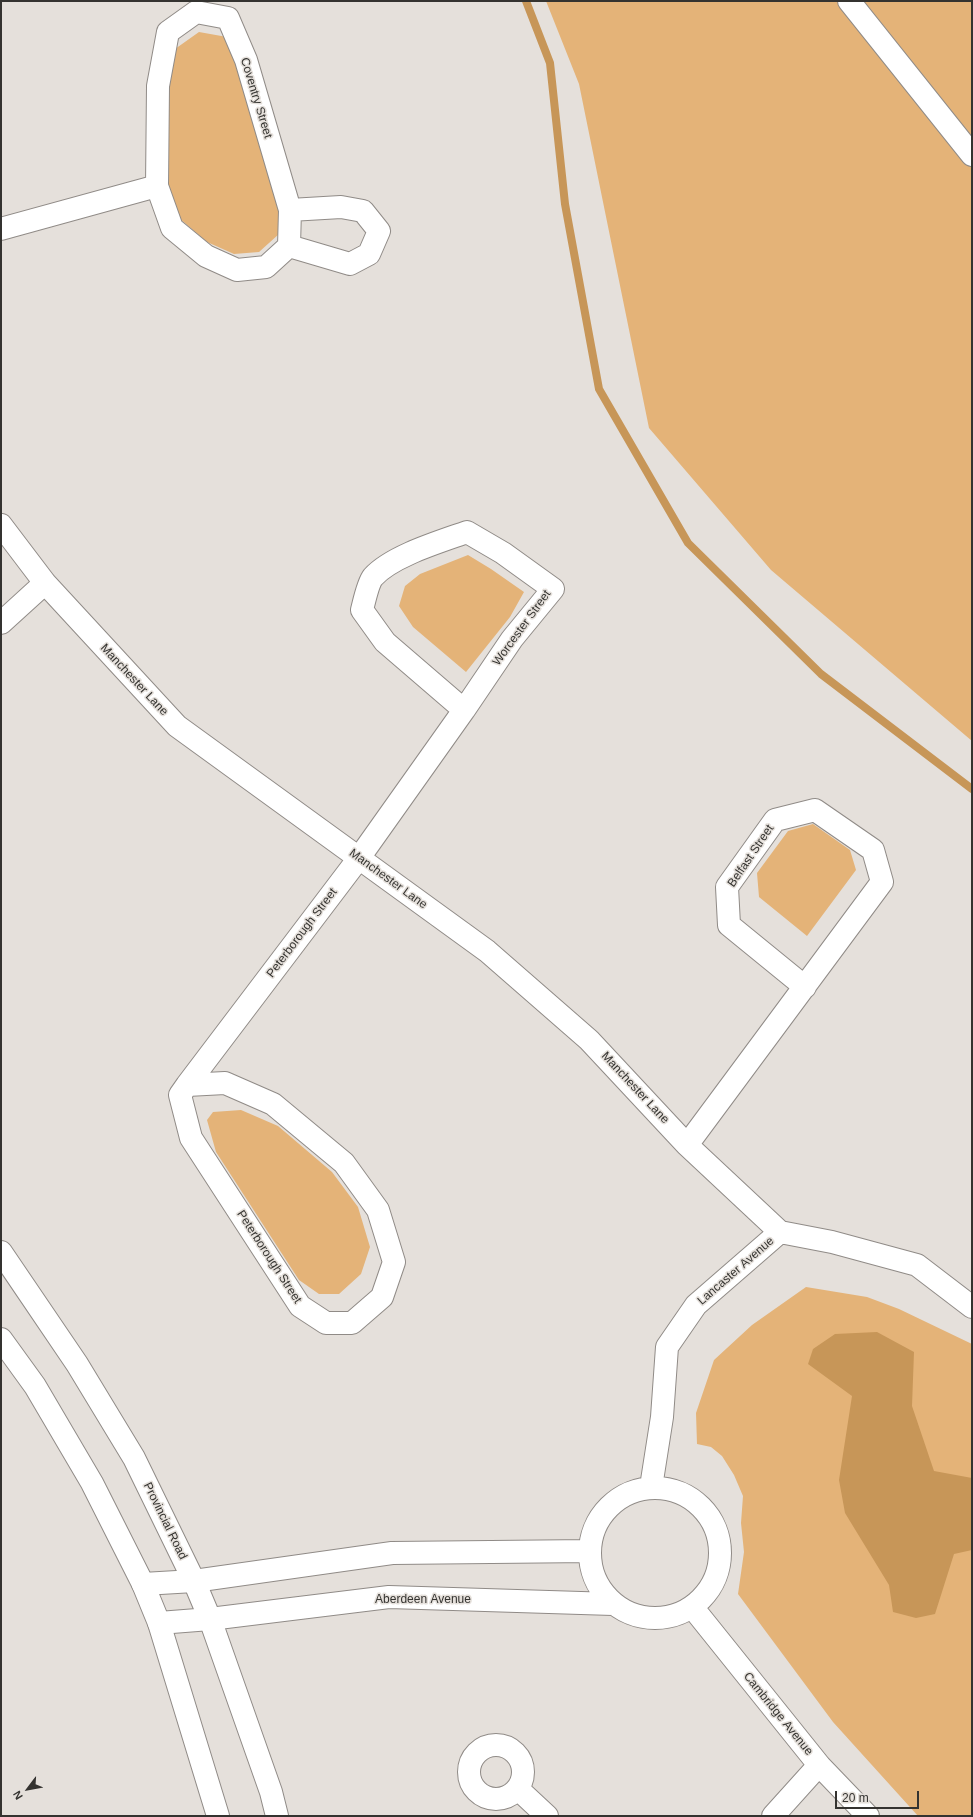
<!DOCTYPE html>
<html>
<head>
<meta charset="utf-8">
<style>
	body { margin:0 }
	#map { position:relative; width:973px; height:1817px; overflow:hidden; background:#e5e0db; font-family:Helvetica,sans-serif }
	canvas { display:block }
	.frame { position:absolute; inset:0; border:2px solid #343330; pointer-events:none }
	.north { position:absolute; left:8px; top:1769px; width:40px; height:40px; -webkit-text-stroke:3px #e5e0db; paint-order:stroke; rotate:238deg; font-size:11px; font-weight:700; line-height:16px; text-align:center; color:#343330 }
	.north::after { content:''; display:block; margin:auto; width:14px; height:18px; background:#343330; clip-path:polygon(50% 0,100% 100%,50% 72%,0 100%) }
	.scale { position:absolute; left:835px; top:1791px; width:84px; height:18px; box-sizing:border-box; border:2px solid #343330; border-top:0; padding-left:5px; font-size:12px; line-height:14px; white-space:nowrap; color:#343330; -webkit-text-stroke:3px #e5e0db; paint-order:stroke }
</style>
</head>
<body>
<div id="map">
<canvas width="973" height="1817"></canvas>
<div class="frame"></div>
<div class="north">N</div>
<div class="scale">20 m</div>
</div>
<script>
const ctx = document.querySelector('canvas').getContext('2d');
ctx.lineJoin = 'round';
function paint(path, color) { ctx.fillStyle = color; ctx.fill(path, 'evenodd'); }
function trace(path, color, width, dash) { ctx.strokeStyle = color; ctx.lineWidth = width; ctx.lineCap = dash ? 'butt' : 'round'; ctx.setLineDash(dash || []); ctx.stroke(path); }
function drawText(font, color, halo, rows, align = 'center') {
  ctx.font = font + ' Helvetica,sans-serif'; ctx.lineWidth = 3; ctx.setLineDash([]); ctx.textBaseline = 'middle'; ctx.strokeStyle = halo; ctx.fillStyle = color; for (const [text, x, y, turn = 0] of rows) {
    ctx.save(); ctx.translate(x, y); ctx.rotate((+turn || 0) * Math.PI / 180); ctx.textAlign = isNaN(turn) ? turn : align; if (halo) ctx.strokeText(text, 0, 0); ctx.fillText(text, 0, 0); ctx.restore();
  }
}
paint(new Path2D(`
	M546,1H972V741L771,570L649,428L579,84Z
	M199,32L227,37L242,74L280,202L279,234L259,252L234,254L207,242L179,218L165,182L166,96L175,49Z
	M468,555L491,569L524,592L510,617L466,672L413,627L399,606L405,586L420,574Z
	M813,824L850,850L856,870L807,936L759,897L757,873L788,831Z
	M241,1110L278,1126L332,1172L358,1207L370,1247L361,1274L339,1294H319L299,1280L216,1152L207,1120L213,1112Z
	M806,1287L867,1297L899,1309L972,1344V1816H918L833,1722L738,1594L744,1552L741,1523L743,1496L734,1475L722,1456L711,1447L697,1444L696,1413L714,1360L752,1325Z`), '#e4b378');
paint(new Path2D(`
	M877,1332L914,1352L912,1406L934,1471L972,1478V1550L954,1554L935,1614L916,1618L893,1612L889,1585L845,1513L839,1480L852,1396L808,1364L813,1349L835,1334Z`), '#c79658');
trace(new Path2D(`
	M526,1L550,63L565,204L599,389L688,543L821,674L972,789`), '#c79658', 8);
const street = new Path2D(`
	M849,1L972,155
	M196,12L228,18L246,60L290,210L289,246L266,267L237,270L206,256L172,228L157,186L158,86L168,32Z
	M1,229L157,186
	M289,246L350,264L369,254L379,231L363,211L341,207L290,210
	M1,525L45,583L177,726L487,951L589,1040L687,1145L780,1232
	M1,623L45,583
	M187,1085L225,1083L273,1104L344,1163L378,1210L394,1262L382,1297L352,1323H326L300,1306L191,1138L180,1095L187,1085L359,858L464,710L512,639L553,589L503,553L467,532C439,542 392,556 373,577C368,583 364,602 362,610L385,642L464,710
	M687,1145L882,882L873,850L815,810L775,820L727,887L729,925L805,987
	M651,1487L662,1417L667,1347L696,1305L780,1232L832,1242L917,1265L972,1307
	M590 1553a65 65 0 1 1 130 0a65 65 0 1 1-130 0Z
	M143,1584L194,1581L392,1553L590,1551
	M693,1608L819,1765L868,1816
	M159,1623L210,1619L389,1597L613,1604
	M469 1772a27 27 0 1 1 54 0a27 27 0 1 1-54 0Z
	M518,1789L547,1816
	M773,1816L819,1765`);
const secondary = new Path2D(`
	M1,1252L77,1364L134,1458L194,1581L210,1619L271,1792L277,1816
	M1,1339L35,1386L92,1483L143,1584L159,1623L218,1816`);
trace(street, '#908b87', 24);
trace(secondary, '#908b87', 24);
trace(street, '#fff', 22);
trace(secondary, '#fff', 22);
drawText('12px', '#343330', '#e5e0db', [
	["Coventry Street",256,98,73],
	["Worcester Street",522,628,-54],
	["Manchester Lane",134,680,47],
	["Belfast Street",751,856,-56],
	["Manchester Lane",388,879,36],
	["Peterborough Street",302,933,-53],
	["Manchester Lane",635,1088,47],
	["Peterborough Street",269,1257,57],
	["Lancaster Avenue",736,1271,-41],
	["Provincial Road",165,1521,64],
	["Aberdeen Avenue",423,1600],
	["Cambridge Avenue",778,1714,51]
]);
</script>
</body>
</html>
